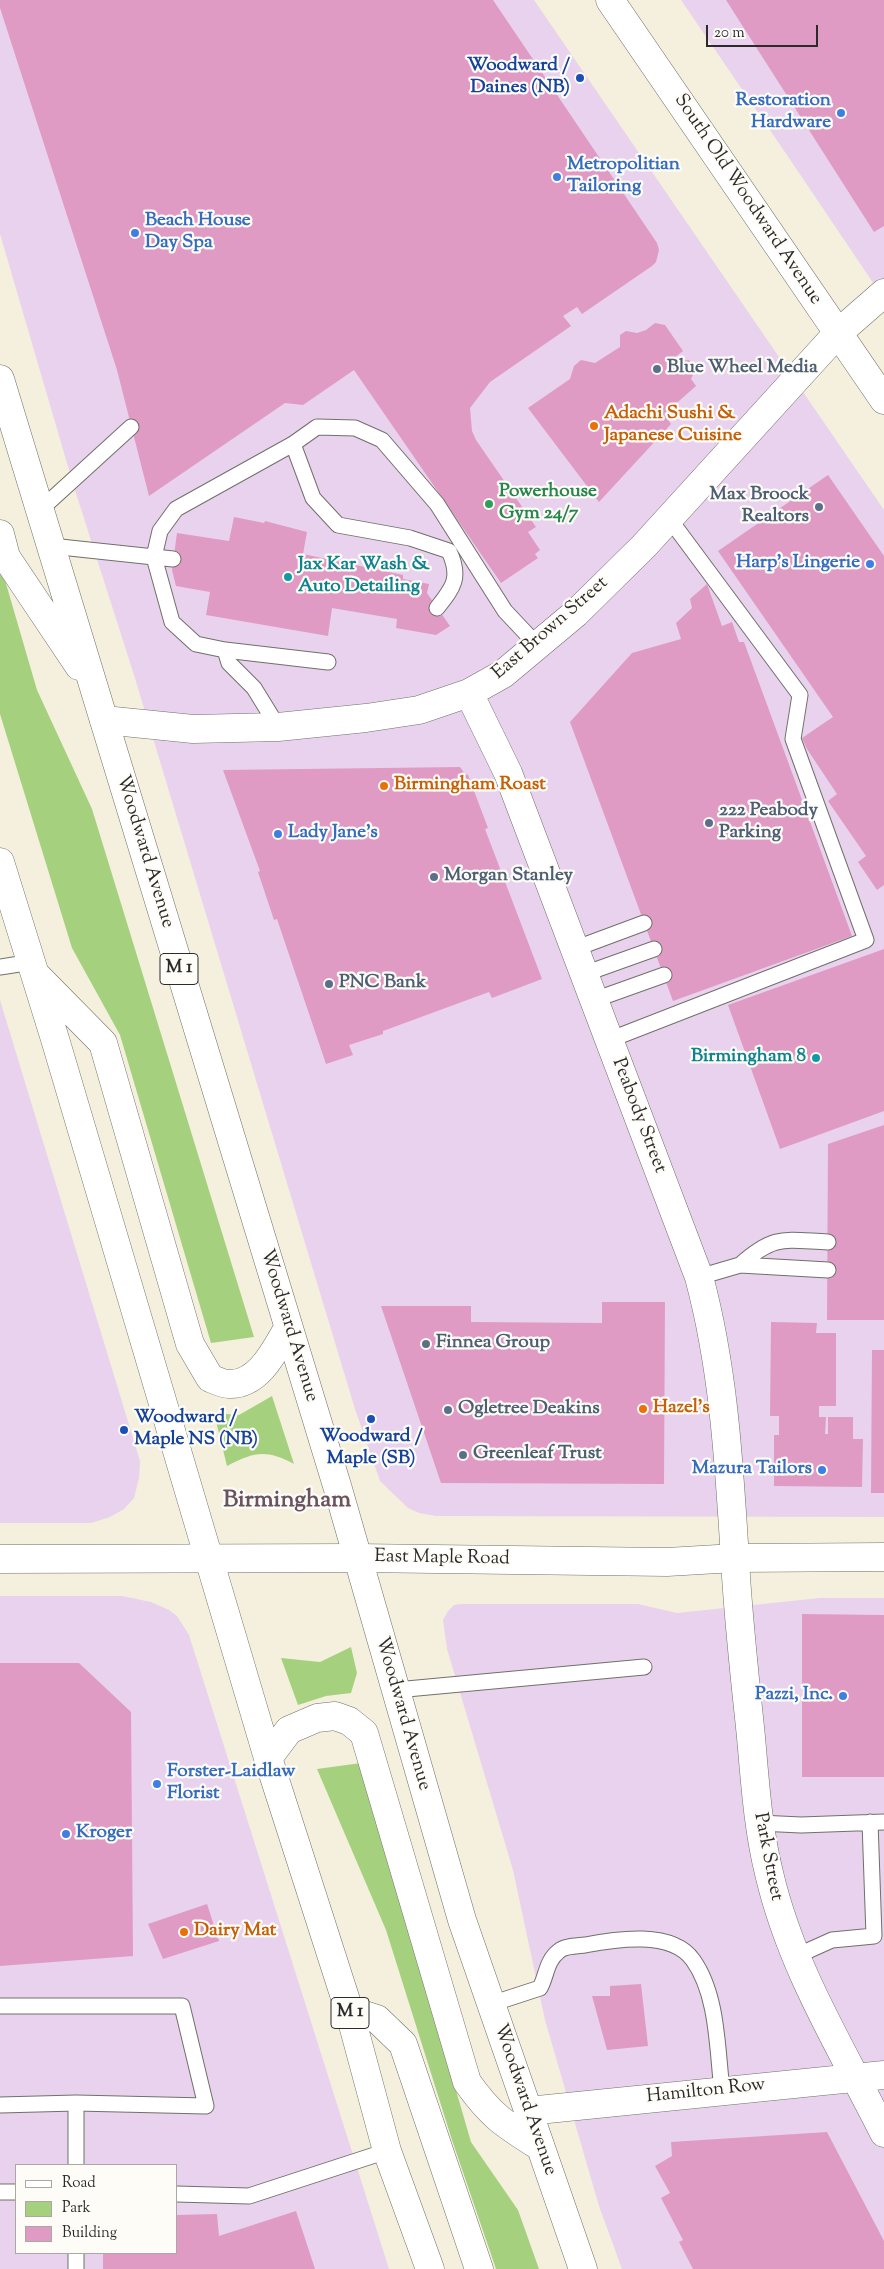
<!DOCTYPE html>
<html>
<head>
<meta charset="utf-8">
<style>
	body { margin:0 }
	#map { position:relative; width:884px; height:2269px; overflow:hidden; background:#f4f0dd; font-family:"Sorts Mill Goudy",serif }
	canvas { display:block }
	.legend { position:absolute; left:15px; top:2164px; width:162px; height:90px; box-sizing:border-box; background:#fdfcf7; border:1px solid #a9a8a5; margin:0; padding:6px 9px; list-style:none; font-size:15px; color:#2b2b2b }
	.legend li { display:flex; align-items:center; gap:10px; height:25px }
	.legend b { width:25px; border:1px solid #a9a8a5 }
	.scale { position:absolute; left:706px; top:25px; width:112px; height:22px; box-sizing:border-box; border:2px solid #2b2b2b; border-top:0; padding-left:6px; font-size:15px; line-height:18px; white-space:nowrap; color:#2b2b2b; -webkit-text-stroke:4px #fdfcf7; paint-order:stroke }
</style>
</head>
<body>
<div id="map">
<canvas width="884" height="2269"></canvas>
<ul class="legend">
<li><b style="height:6px;background:#fff"></b>Road</li>
<li><b style="height:14px;background:#a5d17e"></b>Park</li>
<li><b style="height:14px;background:#e09bc5"></b>Building</li>
</ul>
<div class="scale">20 m</div>
</div>
<script>
const ctx = document.querySelector('canvas').getContext('2d');
ctx.lineJoin = 'round';
function paint(path, color) { ctx.fillStyle = color; ctx.fill(path, 'evenodd'); }
function trace(path, color, width, dash) { ctx.strokeStyle = color; ctx.lineWidth = width; ctx.lineCap = dash ? 'butt' : 'round'; ctx.setLineDash(dash || []); ctx.stroke(path); }
function drawText(font, color, halo, rows, align = 'center') {
  ctx.font = font + ' "Sorts Mill Goudy",serif'; ctx.lineWidth = 4.5; ctx.setLineDash([]); ctx.textBaseline = 'middle'; ctx.strokeStyle = halo; ctx.fillStyle = color; for (const [text, x, y, turn = 0] of rows) {
    ctx.save(); ctx.translate(x, y); ctx.rotate((+turn || 0) * Math.PI / 180); ctx.textAlign = isNaN(turn) ? turn : align; if (halo) ctx.strokeText(text, 0, 0); ctx.fillText(text, 0, 0); ctx.restore();
  }
}
paint(new Path2D(`
	M0,0H534L884,510V1517L436,1516L419,1513L408,1508L380,1481L355,1409L134,675L74,487L0,234Z
	M681,0H884V299L789,158Z
	M0,1000L140,1461L139,1478L134,1498L124,1509L110,1517L91,1523H0Z
	M0,1596H122L151,1602L169,1610L177,1616L189,1635L389,2269H0ZM16,2165H176V2253H16Z
	M820,1598H884V2269H622L599,2206L545,2020L513,1870L447,1649L443,1620L448,1611L454,1605L461,1604H638L677,1613Z`), '#e8d2ee');
paint(new Path2D(`
	M0,563L37,690L92,809L254,1337L211,1343L120,1035L72,948L0,714Z
	M272,1396L294,1464C266,1449 254,1452 227,1466L214,1413L239,1415Z
	M351,1647L357,1673L351,1693L326,1696L298,1705L281,1658L320,1662Z
	M361,1763L471,2142L518,2210L539,2269H496L452,2140L386,1930L317,1769Z`), '#a5d17e');
paint(new Path2D(`
	M0,0H493L657,243L659,250L656,262L652,266L582,314L577,307L563,316L571,326L490,382L470,408L472,431L476,440L536,527L528,532L540,550L535,554L538,558L501,583L354,370L303,405L285,403L149,496L117,370L0,8Z
	M726,0H884V226L874,232Z
	M655,323L665,325L683,351L675,357L679,361L689,360L695,370L691,379L696,386L664,414L671,424L599,502L528,408L570,379L574,366L581,360L595,363L620,347V335L626,331L637,333L646,330Z
	M828,475L884,556V885L877,890L858,862L866,856L828,801L837,794L807,749L802,738L833,717L718,551Z
	M234,517L264,523L265,521L307,532L303,554L403,575V579L429,584L427,593L450,626L436,635L396,628L397,619L332,608L328,636L206,615L210,592L176,586L172,570L177,533L229,541Z
	M707,584L722,626L732,622L739,642H744L852,936L673,1001L570,722L632,653L681,639L676,623L692,608L690,599Z
	M460,767L465,774L468,775L488,828L485,829L542,979L492,998L489,992L383,1031V1034L349,1045L353,1055L326,1064L277,919L274,920L258,872L260,871L223,770Z
	M884,949V1111L780,1149L728,1005Z
	M884,1125V1320H827L828,1144Z
	M602,1302H665L664,1484L441,1483L381,1306H471V1322L602,1323Z
	M771,1322L817,1323L816,1333H836V1406H819V1417H826L825,1434H828V1417H853V1439H863L862,1487L774,1486V1435H779V1416H770Z
	M872,1350H884V1493H871Z
	M802,1614L884,1615V1777H802Z
	M0,1663H79L131,1712L133,1956L0,1966Z
	M207,1904L219,1941L163,1959L148,1924Z
	M641,1984L648,2046L607,2050L592,1996H610V1986Z
	M827,2132L884,2241V2269H693L679,2242L683,2240L661,2198L670,2193L655,2166L672,2156L671,2142Z
	M296,2211L315,2269H103V2253H176V2215L217,2214L219,2236Z`), '#e09bc5');
const lane = new Path2D(`
	M293,444L176,509L160,531L154,557L172,622L196,644L225,650L328,662
	M40,510L131,427
	M51,546L173,559
	M437,608C454,587 461,577 449,551L410,538L338,525L313,498L293,444L317,427L355,428L382,440L437,504L505,611L538,646
	M225,650L229,663L254,688L278,727
	M574,949L644,923
	M0,967L32,962
	M584,974L654,949
	M594,1000L664,975
	M609,1040L866,940L793,739L800,695L668,517
	M740,1265C775,1234 784,1240 828,1242
	M699,1277L740,1265L828,1270
	M396,1690L644,1667
	M759,1823L801,1825L884,1822
	M794,1957L832,1940L874,1936L870,1822
	M491,2004L540,1988C547,1975 546,1961 559,1951C564,1946 577,1946 585,1945C616,1939 672,1930 693,1960C718,1995 717,2049 722,2090
	M0,2006H182L206,2106L76,2103L0,2105
	M76,2165V2103
	M0,2192H16
	M176,2194L249,2196L387,2151
	M76,2253V2269`);
const street = new Path2D(`
	M469,693L508,773L699,1277C724,1370 729,1464 735,1559C738,1619 745,1678 751,1737C755,1782 758,1829 769,1873C791,1968 841,2047 884,2133
	M104,720L193,729L278,727L366,718L419,710L469,693L503,674L576,613L644,546L837,334L884,293
	M528,2111L884,2075`);
const secondary = new Path2D(`
	M610,0L884,400
	M0,1559L357,1558L667,1562L735,1558L884,1557`);
const primary = new Path2D(`
	M0,379L338,1489L462,1920L583,2269
	M0,534L6,557L79,666
	M0,862L55,1039L268,1758L349,2010L387,2151L430,2269
	M38,977L103,1043L190,1344L210,1378C215,1380 223,1384 229,1384C259,1385 275,1350 288,1328
	M268,1758L289,1730L317,1718L335,1716L349,1721L364,1733L467,2082C491,2116 504,2124 539,2146
	M349,2010L377,2019L403,2044L479,2269`);
trace(lane, '#717069', 17);
trace(street, '#717069', 29);
trace(secondary, '#717069', 29);
trace(primary, '#717069', 29);
trace(lane, '#fff', 15);
trace(street, '#fff', 28);
trace(secondary, '#fff', 28);
trace(primary, '#fff', 28);
for (const [x, y, r, color] of [
	[580,78,5,"#1a4fb4"],
	[841,113,5,"#3f7fe0"],
	[557,177,5,"#3f7fe0"],
	[135,233,5,"#3f7fe0"],
	[657,369,5,"#5c6f8a"],
	[594,426,5,"#e8710a"],
	[489,504,5,"#2e9e5b"],
	[819,507,5,"#5c6f8a"],
	[870,564,5,"#3f7fe0"],
	[288,577,5,"#0f9aa8"],
	[384,786,5,"#e8710a"],
	[709,823,5,"#5c6f8a"],
	[278,834,5,"#3f7fe0"],
	[434,877,5,"#5c6f8a"],
	[329,984,5,"#5c6f8a"],
	[816,1058,5,"#0f9aa8"],
	[426,1344,5,"#5c6f8a"],
	[643,1409,5,"#e8710a"],
	[448,1410,5,"#5c6f8a"],
	[371,1419,5,"#1a4fb4"],
	[124,1430,5,"#1a4fb4"],
	[463,1455,5,"#5c6f8a"],
	[822,1470,5,"#3f7fe0"],
	[843,1696,5,"#3f7fe0"],
	[157,1784,5,"#3f7fe0"],
	[66,1834,5,"#3f7fe0"],
	[184,1932,5,"#e8710a"]
]) { const dot = new Path2D(); dot.arc(x, y, r, 0, 2 * Math.PI); ctx.fillStyle = color; ctx.fill(dot); trace(dot, '#fdfcf7', 2); }
for (const [x, y, w] of [
	[179,969,38],
	[350,2013,38]
]) { const box = new Path2D(); box.roundRect(x - w / 2, y - 15.5, w, 31, 4); ctx.fillStyle = '#fdfcf7'; ctx.fill(box); trace(box, '#2b2b2b', 1); }
drawText('bold 18px', '#2b2b2b', null, [
	["M 1",179,969],
	["M 1",350,2013]
]);
drawText('bold 19px', '#164399', '#fdfcf7', [
	["Woodward /",570,67],
	["Daines (NB)",570,89],
	["Woodward /",134,1419,"left"],
	["Maple NS (NB)",134,1441,"left"],
	["Woodward /",371,1438,"center"],
	["Maple (SB)",371,1460,"center"]
], 'right');
drawText('bold 19px', '#366cbe', '#fdfcf7', [
	["Restoration",831,102,"right"],
	["Hardware",831,124,"right"],
	["Metropolitian",567,166],
	["Tailoring",567,188],
	["Beach House",145,222],
	["Day Spa",145,244],
	["Harp's Lingerie",860,564,"right"],
	["Lady Jane's",288,834],
	["Mazura Tailors",812,1470,"right"],
	["Pazzi, Inc.",833,1696,"right"],
	["Forster-Laidlaw",167,1773],
	["Florist",167,1795],
	["Kroger",76,1834]
], 'left');
drawText('19px', '#2b2b2b', '#fdfcf7', [
	["South Old Woodward Avenue",747,200,56],
	["East Brown Street",551,629,-41],
	["Woodward Avenue",144,852,73],
	["Peabody Street",638,1116,69],
	["Woodward Avenue",288,1326,73],
	["East Maple Road",442,1559,1],
	["Woodward Avenue",402,1714,74],
	["Park Street",767,1857,79],
	["Hamilton Row",706,2092,-6],
	["Woodward Avenue",524,2100,71]
]);
drawText('bold 19px', '#4e5e75', '#fdfcf7', [
	["Blue Wheel Media",667,369],
	["Max Broock",809,496,"right"],
	["Realtors",809,518,"right"],
	["222 Peabody",719,812],
	["Parking",719,834],
	["Morgan Stanley",444,877],
	["PNC Bank",339,984],
	["Finnea Group",436,1344],
	["Ogletree Deakins",458,1410],
	["Greenleaf Trust",473,1455]
], 'left');
drawText('bold 19px', '#c56008', '#fdfcf7', [
	["Adachi Sushi &",604,415],
	["Japanese Cuisine",604,437],
	["Birmingham Roast",394,786],
	["Hazel's",653,1409],
	["Dairy Mat",194,1932]
], 'left');
drawText('bold 19px', '#27864d', '#fdfcf7', [
	["Powerhouse",499,493],
	["Gym 24/7",499,515]
], 'left');
drawText('bold 19px', '#0d838f', '#fdfcf7', [
	["Jax Kar Wash &",298,566],
	["Auto Detailing",298,588],
	["Birmingham 8",806,1058,"right"]
], 'left');
drawText('bold 24px', '#6a5261', '#fdfcf7', [
	["Birmingham",287,1502]
]);
</script>
</body>
</html>
